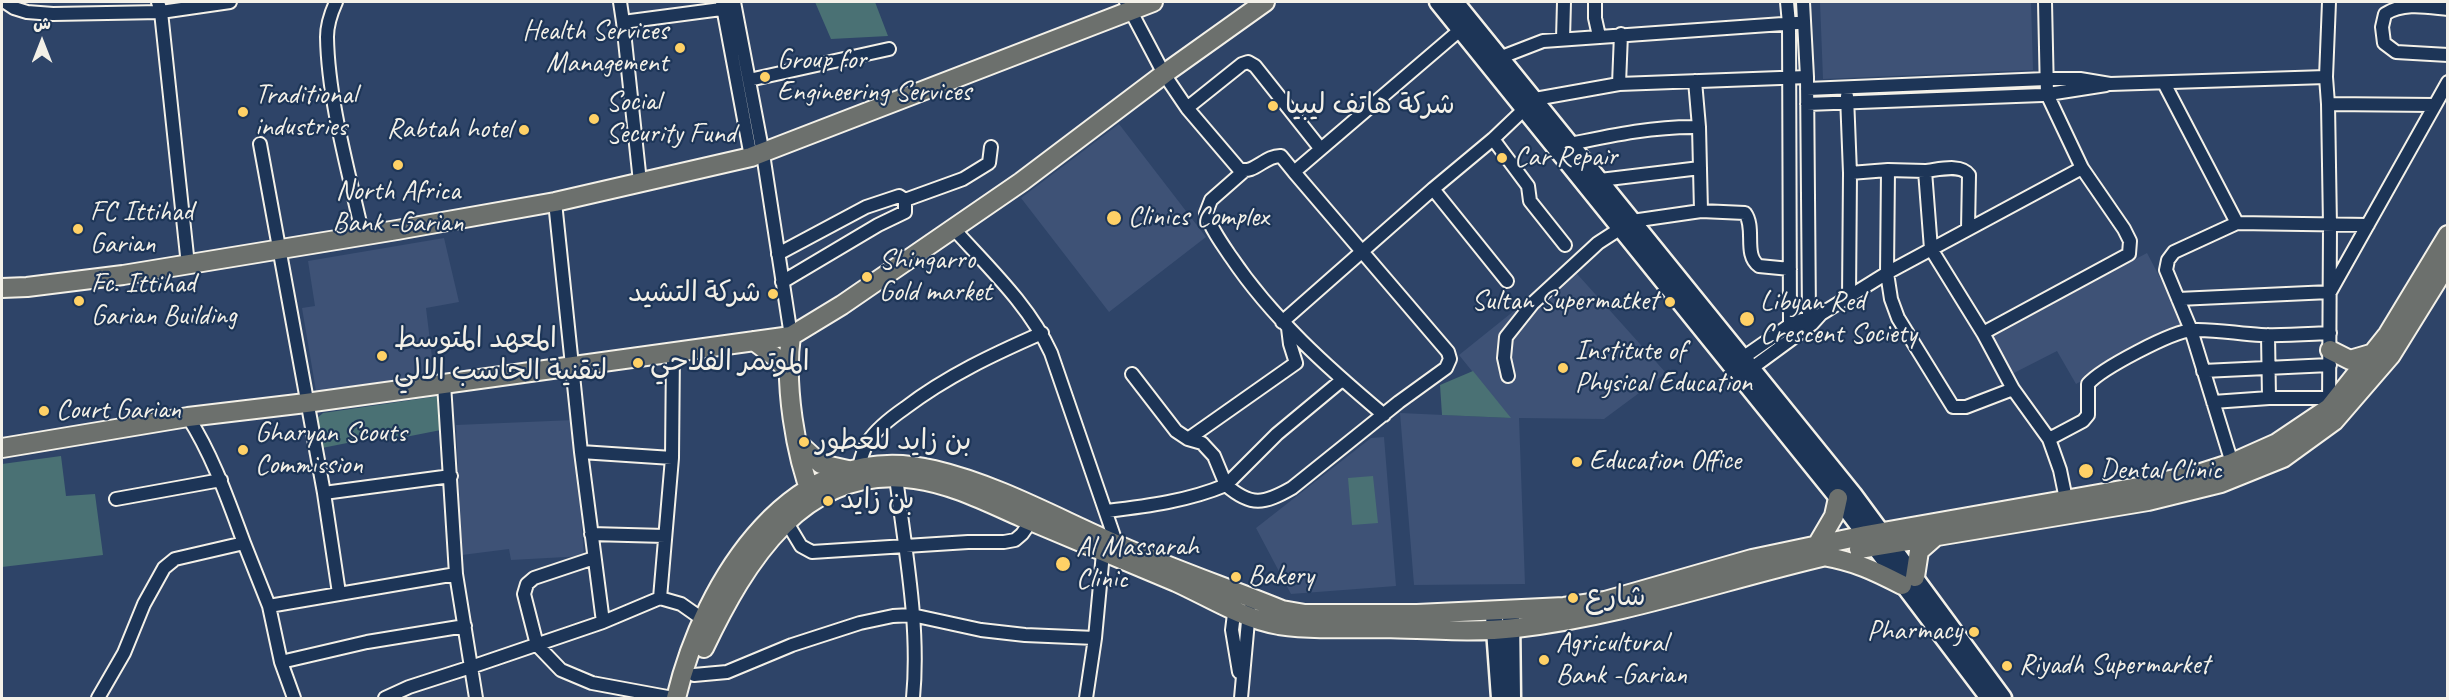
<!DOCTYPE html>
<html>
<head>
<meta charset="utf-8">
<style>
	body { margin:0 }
	#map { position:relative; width:2449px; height:700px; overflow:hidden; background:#2e4468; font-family:Caveat,"Playpen Sans Arabic",sans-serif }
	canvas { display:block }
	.frame { position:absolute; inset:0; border:3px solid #f4f1e8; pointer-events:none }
	.north { position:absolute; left:12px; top:12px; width:60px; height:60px; -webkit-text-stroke:4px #1d3557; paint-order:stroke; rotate:0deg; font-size:16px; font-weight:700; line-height:24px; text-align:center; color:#f4f1e8 }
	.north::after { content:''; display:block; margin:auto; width:21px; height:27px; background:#f4f1e8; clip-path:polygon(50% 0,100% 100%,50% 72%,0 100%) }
</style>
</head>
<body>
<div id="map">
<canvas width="2449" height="700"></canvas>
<div class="frame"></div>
<div class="north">ش</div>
</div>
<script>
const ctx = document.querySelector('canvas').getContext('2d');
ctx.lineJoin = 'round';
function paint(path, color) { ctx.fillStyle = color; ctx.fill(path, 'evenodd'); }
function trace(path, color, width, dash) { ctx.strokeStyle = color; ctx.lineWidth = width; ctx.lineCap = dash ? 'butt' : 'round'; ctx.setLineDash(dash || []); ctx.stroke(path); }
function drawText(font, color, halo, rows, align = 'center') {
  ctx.font = font + ' Caveat,"Playpen Sans Arabic",sans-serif'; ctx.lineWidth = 4.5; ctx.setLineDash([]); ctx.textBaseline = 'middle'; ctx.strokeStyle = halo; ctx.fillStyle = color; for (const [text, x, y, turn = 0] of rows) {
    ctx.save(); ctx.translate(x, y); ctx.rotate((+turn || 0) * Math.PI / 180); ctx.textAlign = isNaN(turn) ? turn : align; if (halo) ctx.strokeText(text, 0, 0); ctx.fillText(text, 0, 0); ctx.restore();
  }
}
paint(new Path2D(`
	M1820,2H2031L2033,70L1823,79Z
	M1119,124L1206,237L1109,312L1021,198Z
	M444,238L459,302L426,308L434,374L316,391L302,308L315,306L308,261Z
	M2147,253L2185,325L2076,384L2057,351L2010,375L1989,337Z
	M1570,266L1666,373L1604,419L1519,418L1525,584L1414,585L1400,413L1510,418L1459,355Z
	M574,420L584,556L511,560L509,549L462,555L456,425Z
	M1384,437L1396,586L1291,594L1256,528L1371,438Z`), '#3e5276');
paint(new Path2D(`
	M815,2H875L888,36L831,39Z
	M1473,371L1511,418L1442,415L1440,385Z
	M439,396L443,398L446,429L385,441L377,437L322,448L316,419L323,413Z
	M61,456L66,496L95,494L103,555L2,567V464Z
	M1373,476L1378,523L1352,525L1348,478Z`), '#4a7174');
const minor = new Path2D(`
	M5,2L14,8L27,12L53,14L161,12L188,265
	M158,2L161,12L230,2
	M336,2C331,13 327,25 327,37C328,100 349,173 363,236
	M620,2L623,22L729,8
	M722,2L751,157
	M734,2L763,154L791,336
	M1126,2L1164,74L1187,108L1239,169C1254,175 1265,155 1281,156L1294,172
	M1595,2V18L1599,36
	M1787,2L1789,24L1790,325L1798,334
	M1803,2L1807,77L1809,316L1812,324
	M2448,9C2427,7 2404,2 2385,14L2382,27L2384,43L2396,52L2448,55
	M623,22L640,182
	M1563,39L1564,2
	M1499,58L1543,41L1797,23
	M749,80L889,49
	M1695,81L1699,127L1701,211
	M2164,83L2237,223
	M1619,84L1621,34
	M1807,89L2046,79H2080L2110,84L2326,77
	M1847,96L1850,173
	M1807,104L2042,95L2106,85
	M2328,104L2434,105
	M1187,108L1242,64L1248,62L1255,66L1320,148
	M1493,139L1528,186L1530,201L1565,245
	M260,144L324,493L339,593
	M1570,144C1613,135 1655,126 1699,127
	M1888,170L1887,273L1891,299L1898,318L1953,407H1966L2013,389
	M1244,171L1211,200L1206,213C1211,229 1222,244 1231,257C1272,318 1328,368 1384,415
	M1925,171C1937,170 1961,163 1969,175L1968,229
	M1600,180L1700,168
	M1433,189L1507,281
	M953,228C988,267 1029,305 1051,353L1117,545
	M778,254L866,207L899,196L905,200L963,179L989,163L991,147
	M782,282L878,225L905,212V200
	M1849,298L1850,173L1888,170L1925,171L1931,249L1983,333L2013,389L2049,439L2060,470L2066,499
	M2178,299L2330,292L2448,82
	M1282,322L1433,189L1493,139L1535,99L1619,84L1807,77
	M1983,333L2129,254L2130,241L2124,229L2082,168L2047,94L2045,2
	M2268,335L2269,398
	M673,351L672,458L660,598L681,604L708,623
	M1744,357L1790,325L1814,315
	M1752,368L1812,324L1821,314L1887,273L2082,168
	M2203,371L2330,365
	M1508,376L1504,358L1506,337L1533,303L1598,243L1632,221L1701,211L1745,213C1756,228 1743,255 1759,266L1790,269
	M1342,380L1277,434L1226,485C1251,507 1264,504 1292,488L1399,402L1446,368L1450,359L1448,352L1294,172L1460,30
	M2213,402L2269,398H2329
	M2329,408L2330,226L2328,104L2326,77L2329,2
	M188,417C213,456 228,500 244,543
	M1188,439L1296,363L1290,344L1288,328
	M2049,439L2083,421L2088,415V384C2101,369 2172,331 2193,330C2215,329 2239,334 2261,335C2284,336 2308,334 2330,333
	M581,452L672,458
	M2232,463L2191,330L2166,270L2168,260L2174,252L2237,223L2368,225
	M859,467C861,458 863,450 868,442C877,428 892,417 905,408C947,376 994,354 1042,333
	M896,477C905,550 920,626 913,698
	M324,493L451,476
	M116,499L221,480
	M1107,511C1148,506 1188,501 1226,485L1214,456L1202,443L1188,439L1176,431L1132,374
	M786,521L801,546L812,552L968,542H1004L1015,540L1022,534L1031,521
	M591,534L665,536
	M594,558L534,578L527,584L524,594L537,645L561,670L592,683L673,698
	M269,606L456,574L444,384
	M1235,606L1232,630L1239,672
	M603,622L660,598
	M281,662L367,642L465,626
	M694,675L727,672L792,645L860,623L893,616L912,615L981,630L1025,635L1095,638
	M98,698L124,653L144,604L164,568L175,559L244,543L269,606L281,662L294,698
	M385,698L409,687L471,667L456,574
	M476,698L471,667L603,622L581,452L555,202
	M1086,698L1095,638L1103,553
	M1241,698L1249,610`);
const secondary = new Path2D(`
	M1438,2L1838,498L1989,698
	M1455,2L1853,494L2003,698
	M1511,615L1512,698
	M1494,616L1500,698`);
const primary = new Path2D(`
	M2,288L27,287L123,275L397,230L555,202L751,157L1153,2
	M791,336C784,383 795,454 813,499
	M754,341L774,356L789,372
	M2330,350L2350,360L2374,353
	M798,443L821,464L848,470
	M2,448L188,417L306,403L791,336L842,305L1021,182L1164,74L1265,2
	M1817,545L1834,516L1838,498
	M1859,549L2148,501L2221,483L2283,458L2334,421L2391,355L2448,263
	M1823,556C1856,562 1873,570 1902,585
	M1915,577L1919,551L1936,536
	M704,648C745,562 804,463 915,479C952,484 987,502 1021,517C1072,538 1124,560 1176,582C1209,597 1243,619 1279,625C1314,630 1351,628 1385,628C1428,629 1474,633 1516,628C1622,616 1723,580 1826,556
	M676,698C704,581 793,435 934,470C998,485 1058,519 1118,545C1172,569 1228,588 1282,610L1305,614H1417L1564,607L1605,601L1752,559L1866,535L2144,486L2201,473L2232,463L2277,443L2329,408L2388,334L2448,235`);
trace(minor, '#f4f1e8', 16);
trace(secondary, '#f4f1e8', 21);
trace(primary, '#f4f1e8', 22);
trace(minor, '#1d3557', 12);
trace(secondary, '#1d3557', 16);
trace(primary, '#6c706d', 18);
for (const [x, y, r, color] of [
	[680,48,6,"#ffd166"],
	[765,77,6,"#ffd166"],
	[1273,106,6,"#ffd166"],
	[243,112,6,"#ffd166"],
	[594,119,6,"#ffd166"],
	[524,130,6,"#ffd166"],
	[1502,158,6,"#ffd166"],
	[398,165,6,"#ffd166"],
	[1114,218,8,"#ffd166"],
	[78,229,6,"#ffd166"],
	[867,277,6,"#ffd166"],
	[773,294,6,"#ffd166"],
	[79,301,6,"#ffd166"],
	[1670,302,6,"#ffd166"],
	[1747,319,8,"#ffd166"],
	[382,356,6,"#ffd166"],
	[638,363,6,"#ffd166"],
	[1563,368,6,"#ffd166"],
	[44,411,6,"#ffd166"],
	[804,442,6,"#ffd166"],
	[243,450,6,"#ffd166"],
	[1577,462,6,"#ffd166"],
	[2086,471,8,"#ffd166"],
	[828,501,6,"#ffd166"],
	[1063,564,8,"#ffd166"],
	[1236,577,6,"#ffd166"],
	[1573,598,6,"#ffd166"],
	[1974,632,6,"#ffd166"],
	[1544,660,6,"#ffd166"],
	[2007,666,6,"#ffd166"]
]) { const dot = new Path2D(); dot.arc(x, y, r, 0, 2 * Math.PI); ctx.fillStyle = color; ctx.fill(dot); trace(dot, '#1d3557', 2); }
drawText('28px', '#f4f1e8', '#1d3557', [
	["Health Services",668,32,"right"],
	["Management",668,64,"right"],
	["Group for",777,61],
	["Engineering Services",777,93],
	["Traditional",255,96],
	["industries",255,128],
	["Social",606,103],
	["Security Fund",606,135],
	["شركة هاتف ليبيا",1285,106],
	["Rabtah hotel",512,130,"right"],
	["Car Repair",1514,158],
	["North Africa",398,192,"center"],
	["Bank -Garian",398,224,"center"],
	["FC Ittihad",90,213],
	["Garian",90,245],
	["Clinics Complex",1128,218],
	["Shingarro",879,261],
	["Gold market",879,293],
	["Fc. Ittihad",91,285],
	["Garian Building",91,317],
	["شركة التشيد",761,294,"right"],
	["Sultan Supermatket",1658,302,"right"],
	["Libyan Red",1760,303],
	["Crescent Society",1760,335],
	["المعهد المتوسط",394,340],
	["لتقنية الحاسب الالي",394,372],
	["Institute of",1575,352],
	["Physical Education",1575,384],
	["الموتمر الفلاحي",650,363],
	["Court Garian",56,411],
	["Gharyan Scouts",255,434],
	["Commission",255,466],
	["بن زايد للعطور",816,442],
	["Education Office",1589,462],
	["Dental Clinic",2100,471],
	["بن زايد",840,501],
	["Al Massarah",1076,548],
	["Clinic",1076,580],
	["Bakery",1248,577],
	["شارع",1585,598],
	["Pharmacy",1962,632,"right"],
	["Agricultural",1556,644],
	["Bank -Garian",1556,676],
	["Riyadh Supermarket",2019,666]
], 'left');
</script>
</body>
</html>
